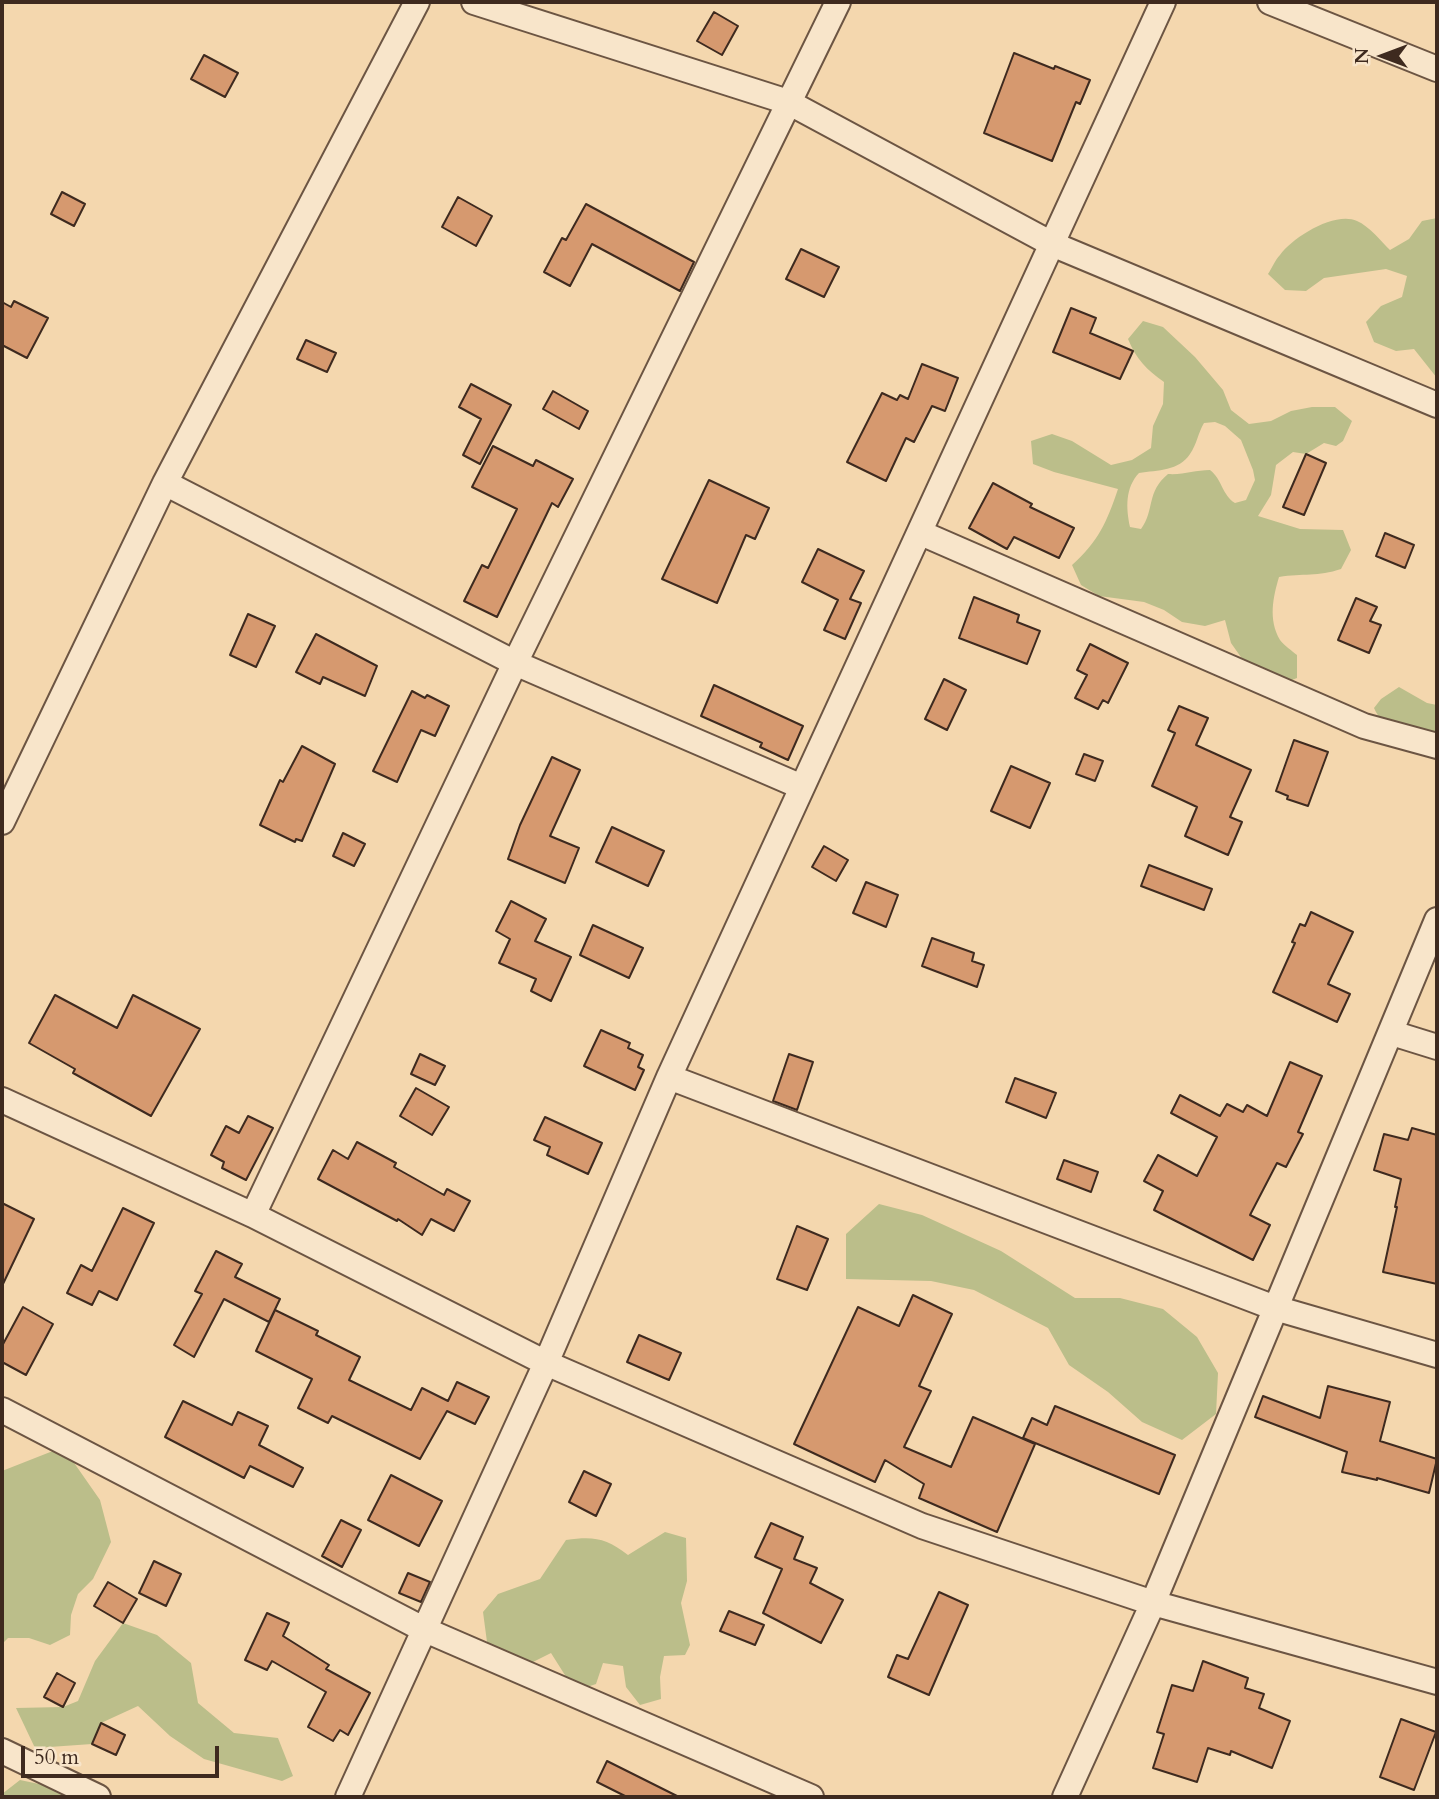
<!DOCTYPE html>
<html>
<head>
<meta charset="utf-8">
<style>
	body { margin:0 }
	#map { position:relative; width:1439px; height:1799px; overflow:hidden; background:#f4d7ae; font-family:Cardo,serif }
	canvas { display:block }
	.frame { position:absolute; inset:0; border:4px solid #3e2a1f; pointer-events:none }
	.north { position:absolute; left:1348px; top:21px; width:70px; height:70px; -webkit-text-stroke:5px #f8e5ca; paint-order:stroke; rotate:270deg; font-size:19px; font-weight:700; line-height:28px; text-align:center; color:#3e2a1f }
	.north::after { content:''; display:block; margin:auto; width:24px; height:32px; background:#3e2a1f; clip-path:polygon(50% 0,100% 100%,50% 72%,0 100%) }
	.scale { position:absolute; left:21px; top:1746px; width:198px; height:32px; box-sizing:border-box; border:4px solid #3e2a1f; border-top:0; padding-left:9px; font-size:21px; line-height:24px; white-space:nowrap; color:#3e2a1f; -webkit-text-stroke:5px #f8e5ca; paint-order:stroke }
</style>
</head>
<body>
<div id="map">
<canvas width="1439" height="1799"></canvas>
<div class="frame"></div>
<div class="north">N</div>
<div class="scale">50 m</div>
</div>
<script>
const ctx = document.querySelector('canvas').getContext('2d');
ctx.lineJoin = 'round';
function paint(path, color) { ctx.fillStyle = color; ctx.fill(path, 'evenodd'); }
function trace(path, color, width, dash) { ctx.strokeStyle = color; ctx.lineWidth = width; ctx.lineCap = dash ? 'butt' : 'round'; ctx.setLineDash(dash || []); ctx.stroke(path); }
paint(new Path2D(`
	M1437,218V378L1414,349L1396,351L1374,342L1366,322L1381,306L1402,297L1407,276L1386,269L1324,278L1306,291L1285,290L1268,274C1272,268 1275,260 1280,255C1293,237 1335,211 1357,221C1369,226 1381,241 1390,250L1409,239L1422,221Z
	M1143,321L1163,327L1195,357L1223,390L1231,410L1249,424L1271,421L1291,411L1312,407H1335L1352,421L1343,441L1336,446L1324,443L1306,454L1293,452L1276,465L1271,495L1258,516L1300,529L1343,530L1351,550L1341,569C1318,577 1303,573 1279,577C1273,597 1268,620 1280,640C1284,645 1292,651 1297,655V678L1277,686L1257,680L1231,643L1225,620L1205,626L1182,622L1164,610L1144,602L1099,596L1081,585L1072,565C1098,542 1107,522 1118,489L1054,472L1033,464L1031,441L1052,434L1072,441L1111,465L1132,460L1151,448L1153,426L1163,404L1164,382C1147,370 1136,359 1128,339ZM1215,422L1225,426L1241,440L1253,470L1255,480L1246,500L1235,503C1222,495 1222,479 1210,470C1195,470 1184,475 1168,474C1146,492 1155,510 1141,529L1130,527C1126,508 1125,488 1139,473C1158,470 1179,471 1190,454C1197,444 1198,433 1204,423Z
	M1399,687L1427,703L1437,705V760C1416,752 1383,729 1374,708L1381,699Z
	M879,1204L922,1215L1001,1251L1075,1298H1120L1163,1309L1197,1337L1218,1373L1216,1414L1182,1440L1142,1422L1108,1392L1069,1365L1048,1328L974,1290L931,1281L846,1279V1234Z
	M63,1447L100,1500L111,1542L93,1579L78,1594L71,1615L70,1635L50,1645L29,1638H8L2,1644V1471Z
	M665,1532L686,1538L687,1581L681,1603L690,1645L685,1655L664,1656L660,1677L661,1699L640,1705L626,1687L623,1666L603,1663L596,1684L575,1691L551,1653L531,1663L489,1657L483,1612L498,1594L540,1579L566,1540C594,1536 606,1538 628,1555Z
	M123,1623L157,1635L191,1663L198,1703L234,1733L278,1738L293,1776L282,1781L204,1759L170,1736L138,1706L101,1723L92,1744L35,1748L16,1708L63,1707L78,1701L95,1661Z
	M20,1780L63,1789L72,1797H2V1794Z`), '#bbbe8a');
const building = new Path2D(`
	M714,12L738,26L722,55L697,41Z
	M1014,53L1054,69L1055,66L1090,80L1080,104L1076,102L1052,161L984,133Z
	M204,55L238,73L225,97L191,79Z
	M62,192L85,204L74,226L51,214Z
	M458,197L492,216L476,246L442,227Z
	M586,204L694,262L680,291L592,244L570,286L544,272L562,238L566,240Z
	M801,249L839,267L824,297L786,279Z
	M14,301L48,318L27,358L2,345V302L11,307Z
	M1071,308L1096,318L1090,333L1133,351L1120,379L1053,352Z
	M306,340L336,353L327,372L297,359Z
	M922,364L958,378L945,411L932,406L914,442L906,438L886,481L847,462L882,393L897,400L900,395L908,399Z
	M471,384L511,405L480,464L463,455L481,419L459,407Z
	M553,391L588,411L579,429L543,409Z
	M493,446L533,466L536,460L573,479L558,507L552,503L497,617L464,601L482,565L488,568L517,509L472,487Z
	M1306,454L1326,463L1304,515L1283,507Z
	M709,480L769,508L755,539L746,535L717,603L662,579Z
	M993,483L1032,504L1030,507L1074,528L1059,558L1014,537L1007,549L969,528Z
	M1385,533L1414,545L1405,568L1376,556Z
	M818,549L864,571L850,599L861,603L845,639L824,630L838,600L802,582Z
	M974,597L1019,615L1017,622L1040,631L1027,664L959,638Z
	M1356,598L1377,607L1370,621L1381,625L1369,653L1338,640Z
	M248,614L275,626L256,667L230,655Z
	M316,634L377,666L365,696L323,677L320,684L296,672Z
	M1090,644L1128,663L1108,703L1103,700L1098,709L1075,698L1087,675L1077,670Z
	M944,679L966,690L947,730L925,719Z
	M714,685L803,726L788,760L760,747L762,743L701,716Z
	M412,691L425,698L427,695L449,706L435,736L421,730L397,782L373,771Z
	M1179,706L1208,718L1196,745L1251,770L1230,817L1242,822L1228,855L1185,836L1197,807L1152,786L1175,733L1168,730Z
	M1294,740L1328,752L1308,806L1287,799L1288,796L1276,791Z
	M302,746L335,764L302,841L296,839L295,842L260,825L280,780L283,782Z
	M1084,754L1103,761L1095,781L1076,774Z
	M552,757L580,770L550,836L579,848L565,883L508,859L520,825Z
	M1011,766L1050,783L1030,828L991,811Z
	M612,827L664,851L648,886L596,862Z
	M343,833L365,844L354,866L333,856Z
	M824,846L848,860L836,881L812,867Z
	M1149,865L1212,889L1204,910L1141,886Z
	M866,882L898,895L886,927L853,913Z
	M511,901L546,919L535,941L571,957L551,1001L531,991L536,979L499,963L510,939L496,931Z
	M1311,912L1353,932L1328,984L1350,994L1337,1022L1273,992L1295,943L1292,942L1300,924L1305,926Z
	M593,925L643,948L629,978L580,955Z
	M932,938L974,953L972,961L984,965L977,987L922,966Z
	M55,995L117,1028L133,995L200,1029L151,1116L73,1073L75,1069L29,1043Z
	M601,1030L630,1043L628,1048L643,1055L638,1067L644,1070L635,1090L584,1066Z
	M420,1054L445,1066L435,1085L411,1074Z
	M789,1054L813,1062L797,1110L773,1101Z
	M1290,1062L1322,1076L1298,1132L1303,1134L1286,1167L1277,1163L1250,1215L1270,1225L1253,1260L1154,1210L1163,1191L1144,1181L1158,1155L1197,1176L1217,1137L1171,1113L1180,1095L1220,1116L1227,1104L1243,1112L1247,1105L1267,1116Z
	M1015,1078L1056,1093L1046,1118L1006,1102Z
	M416,1088L449,1107L432,1135L400,1116Z
	M248,1116L273,1128L246,1180L222,1168L224,1162L211,1155L226,1126L239,1133Z
	M545,1117L602,1143L588,1174L547,1155L550,1147L534,1140Z
	M1412,1128L1437,1135V1284L1383,1272L1397,1207H1395L1401,1179L1374,1170L1384,1134L1408,1140Z
	M357,1142L396,1163L394,1167L444,1195L447,1189L470,1201L454,1231L431,1219L422,1235L398,1219L397,1221L318,1179L333,1150L348,1159Z
	M1064,1160L1098,1172L1091,1192L1057,1179Z
	M2,1203L34,1219L2,1286Z
	M123,1208L154,1223L117,1300L99,1291L92,1305L67,1293L81,1265L92,1271Z
	M797,1226L828,1239L807,1290L777,1279Z
	M216,1251L242,1264L235,1277L280,1299L269,1322L224,1299L194,1357L174,1345L202,1294L195,1291Z
	M913,1295L952,1314L919,1386L931,1391L904,1447L951,1467L973,1417L1035,1444L997,1532L919,1498L924,1484L885,1460L875,1482L794,1444L858,1307L899,1326Z
	M23,1307L53,1324L26,1375L2,1362V1346Z
	M275,1310L318,1331L316,1335L360,1357L349,1380L411,1410L422,1388L448,1401L457,1382L489,1397L475,1424L447,1411L420,1459L332,1416L328,1423L298,1408L312,1379L256,1351Z
	M639,1335L681,1353L669,1380L627,1362Z
	M1328,1386L1390,1402L1380,1441L1437,1459L1429,1493L1377,1478V1480L1342,1472L1347,1452L1255,1417L1263,1396L1320,1418Z
	M183,1401L232,1425L238,1412L268,1426L259,1445L303,1468L293,1487L250,1466L244,1478L165,1437Z
	M1055,1406L1175,1455L1159,1494L1023,1438L1032,1418L1047,1425Z
	M584,1471L611,1484L596,1516L569,1502Z
	M391,1475L442,1501L419,1546L368,1520Z
	M341,1520L361,1530L342,1567L322,1556Z
	M771,1523L803,1537L794,1559L817,1568L810,1583L843,1600L821,1643L763,1613L782,1569L755,1557Z
	M154,1561L181,1574L166,1606L139,1593Z
	M408,1573L430,1582L421,1602L399,1593Z
	M108,1582L137,1599L123,1623L94,1606Z
	M939,1592L968,1605L929,1695L888,1677L897,1655L908,1659Z
	M729,1611L764,1625L755,1645L720,1631Z
	M267,1613L289,1623L283,1636L329,1665L326,1669L370,1693L348,1735L340,1730L333,1741L308,1727L326,1692L272,1661L267,1670L245,1660Z
	M1203,1661L1248,1678L1245,1688L1264,1694L1259,1708L1290,1721L1272,1768L1231,1751L1230,1755L1208,1748L1197,1782L1153,1768L1164,1734L1157,1732L1172,1685L1193,1691Z
	M57,1673L75,1683L63,1707L44,1697Z
	M1401,1719L1436,1732L1414,1790L1380,1777Z
	M101,1723L125,1735L116,1755L92,1744Z
	M607,1761L679,1797H627L597,1782Z`);
paint(building, '#d6996f');
trace(building, '#3e2a1f', 2);
const street = new Path2D(`
	M474,2L788,102L1052,244L1437,405
	M1270,2L1437,69
	M165,483L515,663L802,787
	M921,533L1364,726L1437,746
	M2,822L165,483L417,2
	M1392,1033L1437,1047
	M669,1077L1275,1308L1437,1355
	M2,1100L253,1215L546,1363L922,1526L1153,1603L1437,1682
	M253,1215L515,663L838,2
	M2,1410L423,1629L811,1797
	M2,1751L98,1797
	M348,1797L546,1363L669,1077L1163,2
	M1065,1797L1153,1603L1437,920`);
trace(street, '#6c5543', 28);
trace(street, '#f8e5ca', 24);
</script>
</body>
</html>
